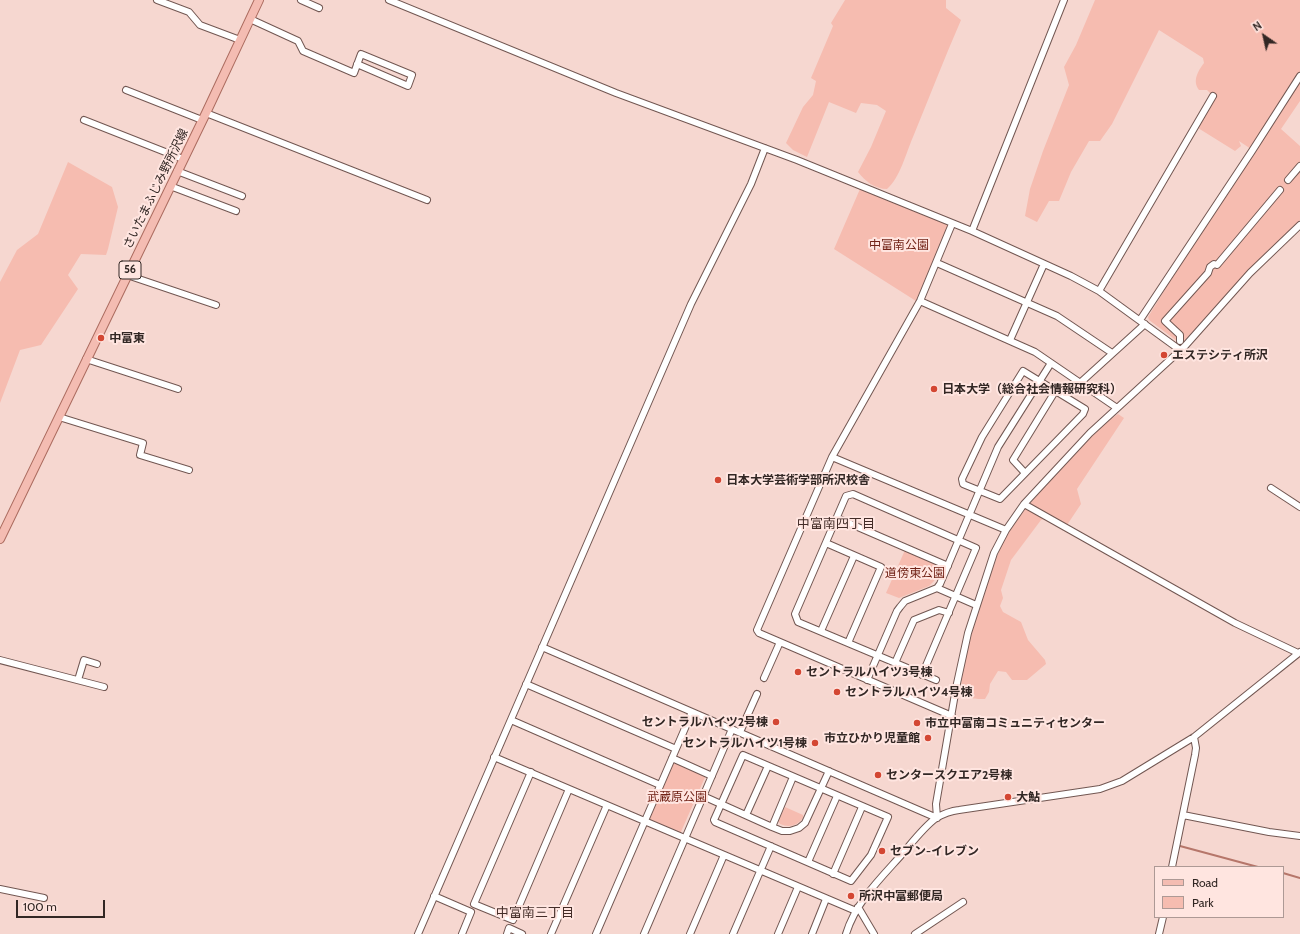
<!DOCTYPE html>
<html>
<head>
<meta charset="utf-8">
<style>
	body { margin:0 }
	#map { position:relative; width:1300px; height:934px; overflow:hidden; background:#f6d7d0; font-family:Cabin,sans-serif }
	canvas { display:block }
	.legend { position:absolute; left:1154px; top:866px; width:130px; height:52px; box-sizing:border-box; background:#ffe5e0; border:1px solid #ad9995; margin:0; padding:5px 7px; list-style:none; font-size:12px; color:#322724 }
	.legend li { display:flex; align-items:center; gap:8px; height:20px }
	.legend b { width:20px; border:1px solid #ad9995 }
	.north { position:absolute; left:1244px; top:16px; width:40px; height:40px; -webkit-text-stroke:3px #ffe5e0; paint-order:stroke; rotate:326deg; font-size:11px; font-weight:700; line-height:16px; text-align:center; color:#322724 }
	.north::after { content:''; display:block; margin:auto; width:14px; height:18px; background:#322724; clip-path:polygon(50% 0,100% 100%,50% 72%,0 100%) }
	.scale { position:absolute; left:16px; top:900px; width:89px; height:18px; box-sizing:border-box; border:2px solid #322724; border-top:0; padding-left:5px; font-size:12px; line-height:14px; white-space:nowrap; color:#322724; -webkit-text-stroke:3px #ffe5e0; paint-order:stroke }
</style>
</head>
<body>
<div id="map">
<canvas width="1300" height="934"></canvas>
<ul class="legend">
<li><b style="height:5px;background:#f4bcb2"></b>Road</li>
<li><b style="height:11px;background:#f6bcb0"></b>Park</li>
</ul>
<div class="north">N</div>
<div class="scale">100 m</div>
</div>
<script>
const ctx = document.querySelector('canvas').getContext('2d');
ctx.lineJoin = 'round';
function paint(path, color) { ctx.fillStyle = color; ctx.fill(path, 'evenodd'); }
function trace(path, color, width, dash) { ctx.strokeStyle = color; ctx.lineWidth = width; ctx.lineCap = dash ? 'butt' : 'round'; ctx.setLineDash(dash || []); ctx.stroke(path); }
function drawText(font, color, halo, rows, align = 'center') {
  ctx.font = font + ' Cabin,"Noto Sans JP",sans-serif'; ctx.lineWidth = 4; ctx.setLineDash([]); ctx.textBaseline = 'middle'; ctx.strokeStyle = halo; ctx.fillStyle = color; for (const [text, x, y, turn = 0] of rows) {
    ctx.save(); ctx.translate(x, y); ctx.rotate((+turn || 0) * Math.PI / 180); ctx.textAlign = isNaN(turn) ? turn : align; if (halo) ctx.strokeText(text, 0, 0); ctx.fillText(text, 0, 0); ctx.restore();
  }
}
paint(new Path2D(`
	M845,0H946V8L961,20C944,59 929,98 913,137C906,153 900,178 887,189C875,189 865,181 858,172L871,147L886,111L877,105L861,103L856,113L829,102L807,157L793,150L786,143L803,107L813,95L816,81L811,78L833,26L831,23Z
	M1095,0H1300V101L1281,129L1300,146V220L1262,256L1184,341H1177L1149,320L1148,317L1190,249L1254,151L1239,141L1259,112L1239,141L1241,146L1235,151L1198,128L1200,123L1215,98L1207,90H1199C1192,81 1198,71 1204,63L1203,58L1159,30L1112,124L1100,141H1089L1071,172L1059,201H1049L1037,222L1025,216L1030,189L1043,151L1069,85L1064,67L1076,45Z
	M68,162L112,187L118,207L108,249L106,255L81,254L68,275L78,289L41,345L20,350L0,403V282L17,250L38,234Z
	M860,189L948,224L949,227L916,301L834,249Z
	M1118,414L1124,418L1077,489L1081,504L1067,525L1051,516L1041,520L1011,560L1001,590L1003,598L1000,606L1003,612L1021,622L1028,640L1045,660L1046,664L1027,680H1012L1006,672L998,671L990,684L989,692L985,699C971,699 970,699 961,688C964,649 977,610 991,574C995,563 998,552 1003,542C1019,513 1045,486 1068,462C1084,445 1099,427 1118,414Z
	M905,550L942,566L934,581L929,586L899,598L886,593Z
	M675,762L706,775L680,834L649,820L648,819L673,763Z
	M785,807L803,815V818C797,826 789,828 780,824L778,821Z`), '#f6bcb0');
trace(new Path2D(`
	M1180,846L1258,867
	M1283,873L1300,878`), '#b6766a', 2);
const minor = new Path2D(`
	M157,0L189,12L200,25L240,40
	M301,0L319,8
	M389,0L616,93L797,160L972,231L1071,276L1099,291L1180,350
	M250,19L298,41L303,51L354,73L361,54L412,75L408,86L357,64
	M126,90L202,120
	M206,113L427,200
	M84,120L183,159
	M177,171L242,196
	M1288,180L1300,166
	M170,186L236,211
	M972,231L1064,0
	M937,263L1057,316L1112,353
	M127,275L216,305
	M1099,291L1213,96
	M920,301L1035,352L1117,408
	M1140,320L1252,151L1300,76
	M1010,340L1044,264
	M1180,341V335L1165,321L1208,273L1210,267L1214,264L1217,265L1280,190
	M86,359L178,389
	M1023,371L1085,409L1083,414L1000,499L963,484L962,479L982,437Z
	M1080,383L1145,324
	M59,417L143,443L140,455L189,470
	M832,457L1006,530
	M1025,473L1013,460L1056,390
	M1271,488L1300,507
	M1024,504L1235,623L1298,653
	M837,518L948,566
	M826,543L881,567L848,643
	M937,588L940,584L998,447L1051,363
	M821,631L854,556
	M542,647L937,818
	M0,660L104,687
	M895,663L914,620L939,610L949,613
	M922,675L976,548L853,494L846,496L795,614L798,622C844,641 890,661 936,680
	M764,678L780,642
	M78,680L84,660L97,664
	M867,680L897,611L900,607L905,601L937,588L976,605
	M526,684L676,749
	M952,716L759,633L757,630L832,457L920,301L952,224
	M511,720L660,785
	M740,732L757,694
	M743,755L888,817L871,855L851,881L715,822L714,820Z
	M494,757L856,911
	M672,758L712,776
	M531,772L474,904L513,920L569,789
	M703,796L772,827L782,831H790L799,828L805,823L829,771
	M746,815L768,766
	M1183,815L1269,832L1300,836
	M937,818L936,804L956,688L968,633L994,553L1006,530L1024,504L1090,433L1185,346L1250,273L1300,225
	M772,827L793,777
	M808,862L837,796
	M1172,867L1195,755L1196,748L1194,737
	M833,874L862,807
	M0,889L44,898
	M434,896L471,912L462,934
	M858,907L874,934
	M418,934L691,304L751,184L765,148
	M507,934L509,928L522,934
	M551,934L607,805
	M596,934L692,712
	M644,934L732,729
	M690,934L724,855
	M733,934L771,846
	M778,934L798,887
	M812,934L826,899
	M846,934C856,901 882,877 904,852C914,840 924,827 936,818C943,814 951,811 959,810L1100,789L1122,781L1194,737L1300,652
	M915,934L963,902
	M1159,934L1163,917`);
const major = new Path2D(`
	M0,539L206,113L259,0`);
trace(minor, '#725752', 8);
trace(major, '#ab6b5f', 10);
trace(minor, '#fff', 6);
trace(major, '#f4bcb2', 8);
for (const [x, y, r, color] of [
	[101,338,4,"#d34733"],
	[1164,355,4,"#d34733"],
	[934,389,4,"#d34733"],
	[718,480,4,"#d34733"],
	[798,672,4,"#d34733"],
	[837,692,4,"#d34733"],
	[776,722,4,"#d34733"],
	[917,723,4,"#d34733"],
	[928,738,4,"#d34733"],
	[815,743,4,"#d34733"],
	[878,775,4,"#d34733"],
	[1008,797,4,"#d34733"],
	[882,851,4,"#d34733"],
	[851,896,4,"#d34733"]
]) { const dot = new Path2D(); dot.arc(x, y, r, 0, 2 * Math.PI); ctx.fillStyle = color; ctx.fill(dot); trace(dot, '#ffe5e0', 1.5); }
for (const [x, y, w] of [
	[130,270,22]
]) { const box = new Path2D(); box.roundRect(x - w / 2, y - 9, w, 18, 3); ctx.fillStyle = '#ffe5e0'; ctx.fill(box); trace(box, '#322724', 1); }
drawText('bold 11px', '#322724', null, [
	["56",130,270]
]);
drawText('12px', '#322724', '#ffe5e0', [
	["さいたまふじみ野所沢線",156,189,-64]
]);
drawText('12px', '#722317', '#ffe5e0', [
	["中富南公園",899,245],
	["道傍東公園",915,573],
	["武蔵原公園",677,797]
]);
drawText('bold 12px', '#322724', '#ffe5e0', [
	["中富東",109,338],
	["エステシティ所沢",1172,355],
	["日本大学（総合社会情報研究科）",942,389],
	["日本大学芸術学部所沢校舎",726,480],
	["セントラルハイツ3号棟",806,672],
	["セントラルハイツ4号棟",845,692],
	["セントラルハイツ2号棟",768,722,"right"],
	["市立中富南コミュニティセンター",925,723],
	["市立ひかり児童館",920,738,"right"],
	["セントラルハイツ1号棟",807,743,"right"],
	["センタースクエア2号棟",886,775],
	["大鮎",1016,797],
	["セブン-イレブン",890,851],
	["所沢中富郵便局",859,896]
], 'left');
drawText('13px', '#432c27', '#ffe5e0', [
	["中富南四丁目",836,524],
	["中富南三丁目",535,913]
]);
</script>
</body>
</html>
